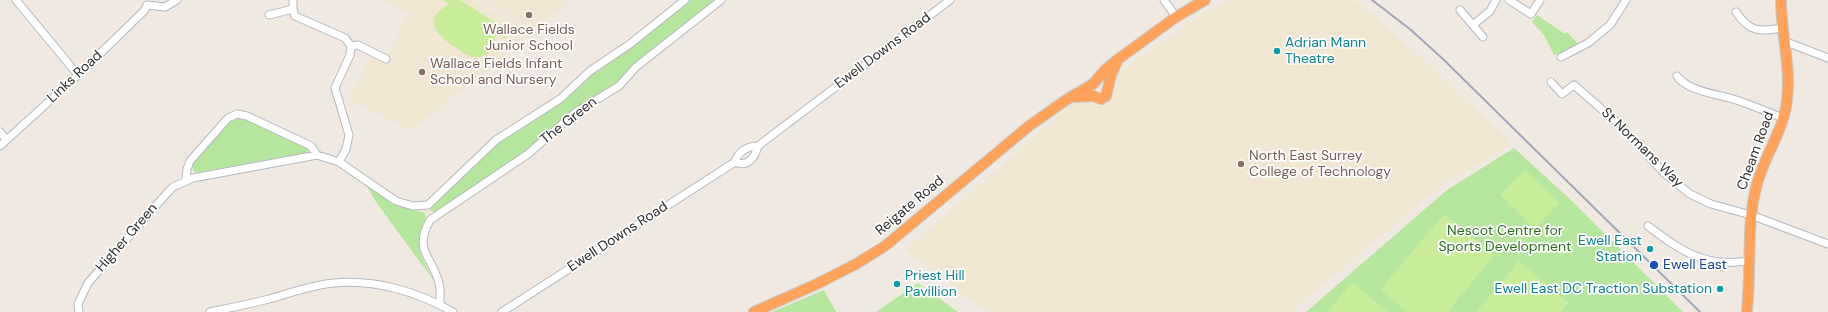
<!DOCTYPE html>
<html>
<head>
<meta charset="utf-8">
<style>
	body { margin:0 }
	canvas { display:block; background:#efe9e1 }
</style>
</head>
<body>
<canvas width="1828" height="312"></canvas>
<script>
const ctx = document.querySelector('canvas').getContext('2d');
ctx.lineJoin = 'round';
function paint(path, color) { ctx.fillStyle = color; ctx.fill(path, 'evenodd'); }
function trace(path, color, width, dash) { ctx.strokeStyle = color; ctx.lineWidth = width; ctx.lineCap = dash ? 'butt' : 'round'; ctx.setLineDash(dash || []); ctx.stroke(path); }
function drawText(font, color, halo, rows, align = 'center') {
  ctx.font = font + ' "DM Sans",sans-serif'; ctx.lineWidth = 3.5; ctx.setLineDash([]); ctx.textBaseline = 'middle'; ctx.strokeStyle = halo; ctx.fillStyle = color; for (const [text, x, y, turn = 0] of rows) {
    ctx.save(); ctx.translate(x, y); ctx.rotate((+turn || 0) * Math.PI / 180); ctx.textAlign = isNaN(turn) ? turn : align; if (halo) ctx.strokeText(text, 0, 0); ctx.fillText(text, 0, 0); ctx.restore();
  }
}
paint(new Path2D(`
	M386,0H471L533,32L412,130L350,99L370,57L384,64L408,14L385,2Z
	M478,0H571L535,30Z
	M1227,0H1352L1374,15L1508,139L1511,145L1444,183L1290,312H987L905,250L1069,107L1200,16Z`), '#f0e6d1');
paint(new Path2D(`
	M689,0H717L617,84L575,109L527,151L435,212L431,211L430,209L433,204L502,139L554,107L591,73L632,46Z
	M1537,15L1565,34L1567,32L1579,45L1562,53L1554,55L1544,35L1532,22Z
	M238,118L253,121L306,147L308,151L305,153L195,173L192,167L194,160L230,121Z
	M1514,148L1571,200L1683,312H1306L1447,190Z
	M367,186L397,205L425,213C428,222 420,230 419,240C418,254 428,269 434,281L376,202Z
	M918,283L958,312H876Z
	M824,290L836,312H772Z`), '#b6e59e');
paint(new Path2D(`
	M443,0H460L509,31L505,39L496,33C496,46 488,59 474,57C467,56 461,51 455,47C436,35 422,18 449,4Z
	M1525,170L1559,203L1535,229L1500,195Z
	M1444,214L1494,255L1448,312H1407L1380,290Z
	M1519,261L1569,303L1561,312H1476Z
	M1352,282L1388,312H1327Z`), '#c9ec9a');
const minor = new Path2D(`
	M16,0L78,75
	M293,0V9L295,16L345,38L351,46L350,55L335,88L349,135L346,149L339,162
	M1164,0L1176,17
	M1509,0L1531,14L1540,0
	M147,5L165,7L177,0
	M1460,10L1483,37
	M1736,12C1749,32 1760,32 1782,28
	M269,15L293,9
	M1473,25L1490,11L1496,0
	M1784,44L1789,43L1828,58
	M351,46L358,45L386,59
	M1561,57L1588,43L1610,25L1626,0
	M1677,76C1687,91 1717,94 1733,99C1750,104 1767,112 1783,118
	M1551,82L1562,94L1574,85L1620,125L1664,173L1690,194L1711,204L1751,215L1828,244
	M0,132L6,139
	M0,146L78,75L144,11L147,5
	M735,162C748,168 755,157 758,146
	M186,180L187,169L190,161L228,118L237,114L247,116L311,146L317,155
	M1648,226C1669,242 1691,259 1719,262C1729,263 1739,262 1750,261
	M440,304C440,297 441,290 439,283C432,256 413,251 430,220L528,154L576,112L619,86L636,67L721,0
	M79,312L78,304L88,283L168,192L173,187L193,178L317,155L339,162L396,201L413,206L428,205L496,140L560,99L590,71L630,44L685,0
	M210,312C230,308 249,304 269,299C290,293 312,285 334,283C375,279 418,292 453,312
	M502,312L735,162C738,152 747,146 758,146L950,0`);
const highway = new Path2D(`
	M1074,97L1093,96L1101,99L1106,96L1111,75L1117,62
	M754,312L819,283L856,264L885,246L1029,126L1066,100L1093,84L1106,69L1117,60L1176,17L1205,0
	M1747,312C1748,298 1749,284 1749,270C1750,242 1749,215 1756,188C1763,157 1784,131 1787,100C1791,66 1781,33 1781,0`);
trace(minor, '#b4b7c1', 9);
trace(highway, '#c9c9c9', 12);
trace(minor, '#fff', 7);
trace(highway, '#ffa35c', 10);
trace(new Path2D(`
	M1372,0L1411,30L1444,60L1700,312`), '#a3a6b8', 2);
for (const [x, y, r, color] of [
	[529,15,4,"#8d6e63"],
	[1277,51,4,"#0f9aa8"],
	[422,72,4,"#8d6e63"],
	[1241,164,4,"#8d6e63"],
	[1650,249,4,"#0f9aa8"],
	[1654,265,5,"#1a4fb4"],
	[897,284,4,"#0f9aa8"],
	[1720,289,4,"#0f9aa8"]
]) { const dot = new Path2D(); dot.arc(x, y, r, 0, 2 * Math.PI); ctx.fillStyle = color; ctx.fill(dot); trace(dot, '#fff', 1.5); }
drawText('14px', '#785e54', '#fff', [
	["Wallace Fields",529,30,"center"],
	["Junior School",529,46,"center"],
	["Wallace Fields Infant",430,64],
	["School and Nursery",430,80],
	["North East Surrey",1249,156],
	["College of Technology",1249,172]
], 'left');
drawText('14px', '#0d838f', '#fff', [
	["Adrian Mann",1285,43],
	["Theatre",1285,59],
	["Ewell East",1642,241,"right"],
	["Station",1642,257,"right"],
	["Priest Hill",905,276],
	["Pavillion",905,292],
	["Ewell East DC Traction Substation",1712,289,"right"]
], 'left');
drawText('14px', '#2e2e2e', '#fff', [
	["Ewell Downs Road",883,51,-37],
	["Links Road",75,77,-43],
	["The Green",569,121,-38],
	["St Normans Way",1642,148,44],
	["Cheam Road",1756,151,-70],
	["Reigate Road",910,206,-40],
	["Ewell Downs Road",618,237,-33],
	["Higher Green",127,238,-49]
]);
drawText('14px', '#2c6e1b', '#fff', [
	["Nescot Centre for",1505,231],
	["Sports Development",1505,247]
]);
drawText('14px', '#164399', '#fff', [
	["Ewell East",1663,265]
], 'left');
</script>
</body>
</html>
